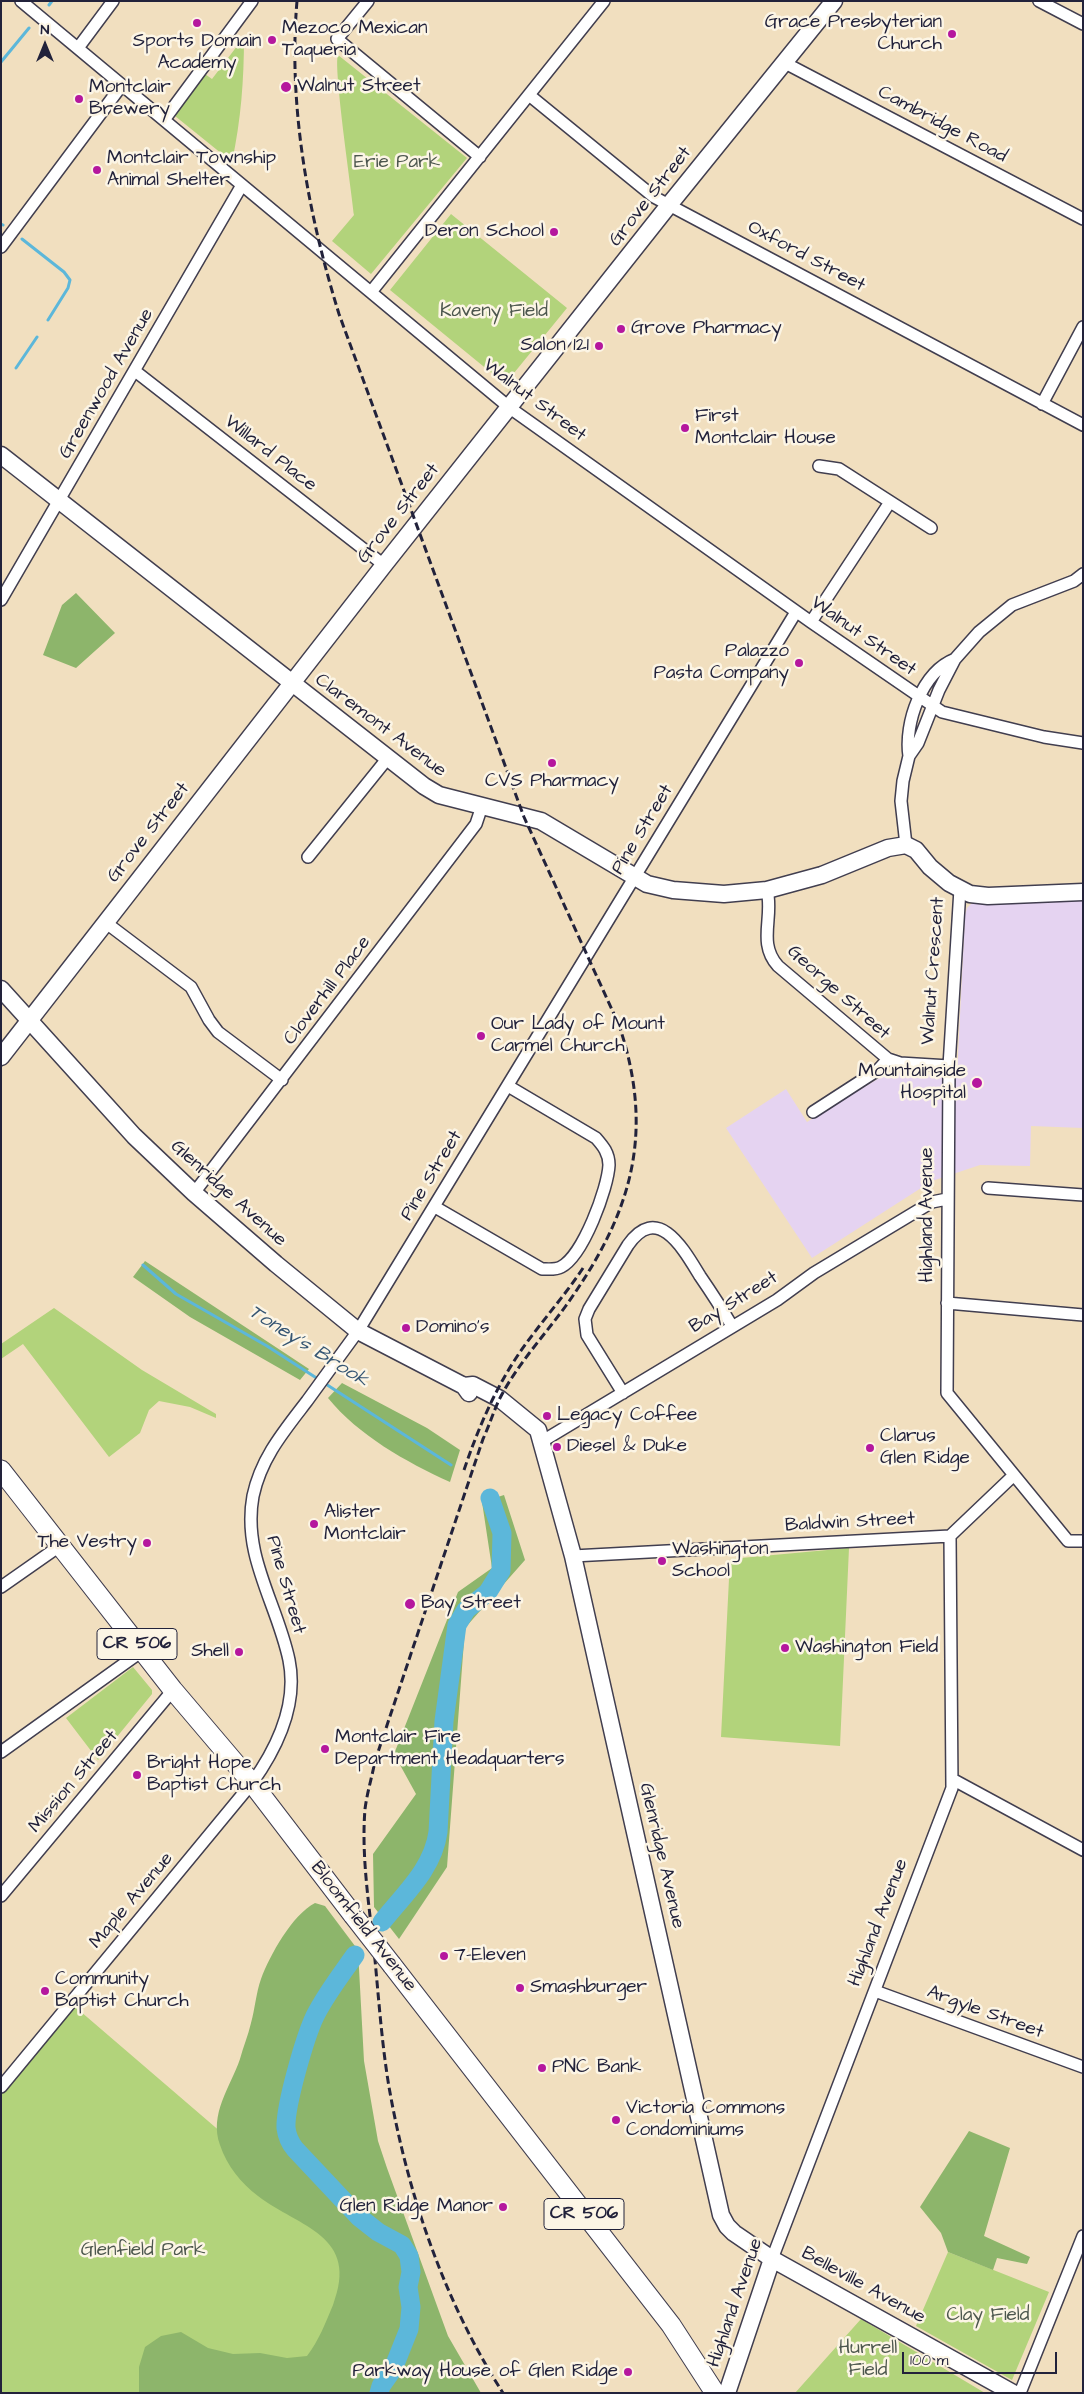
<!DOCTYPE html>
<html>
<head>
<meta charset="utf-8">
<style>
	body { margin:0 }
	#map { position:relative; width:1084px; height:2394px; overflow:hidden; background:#f1dfbf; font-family:"Architects Daughter",sans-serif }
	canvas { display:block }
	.frame { position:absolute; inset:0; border:2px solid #22223b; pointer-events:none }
	.north { position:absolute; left:20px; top:20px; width:50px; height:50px; -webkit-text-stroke:4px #fcf5e5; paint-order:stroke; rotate:0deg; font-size:14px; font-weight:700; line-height:20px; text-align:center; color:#22223b }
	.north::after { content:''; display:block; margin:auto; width:18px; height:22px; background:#22223b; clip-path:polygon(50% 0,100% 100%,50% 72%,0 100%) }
	.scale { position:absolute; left:902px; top:2352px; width:155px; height:22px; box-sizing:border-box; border:2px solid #22223b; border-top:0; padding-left:6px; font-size:15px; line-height:18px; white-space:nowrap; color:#22223b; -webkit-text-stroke:4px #fcf5e5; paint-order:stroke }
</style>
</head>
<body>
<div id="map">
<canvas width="1084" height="2394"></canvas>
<div class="frame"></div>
<div class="north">N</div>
<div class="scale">100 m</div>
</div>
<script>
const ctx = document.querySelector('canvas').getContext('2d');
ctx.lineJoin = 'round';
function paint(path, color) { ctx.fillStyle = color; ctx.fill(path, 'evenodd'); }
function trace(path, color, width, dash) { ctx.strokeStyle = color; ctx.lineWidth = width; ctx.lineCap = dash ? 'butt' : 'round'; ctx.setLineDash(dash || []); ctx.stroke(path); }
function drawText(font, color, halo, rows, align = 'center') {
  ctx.font = font + ' "Architects Daughter",sans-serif'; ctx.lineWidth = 5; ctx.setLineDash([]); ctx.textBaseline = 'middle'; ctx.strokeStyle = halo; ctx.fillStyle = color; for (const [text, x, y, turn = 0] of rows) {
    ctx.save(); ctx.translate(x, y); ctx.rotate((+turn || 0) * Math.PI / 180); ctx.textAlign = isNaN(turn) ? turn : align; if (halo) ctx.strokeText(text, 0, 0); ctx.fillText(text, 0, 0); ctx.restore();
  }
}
paint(new Path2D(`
	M1083,899V1128L1031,1126L1030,1166L980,1165L932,1181L812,1258L726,1128L786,1089L807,1122L889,1072L957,1076L965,915L967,908L971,904Z`), '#e5d3f1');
paint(new Path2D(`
	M244,37C244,80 241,120 232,162L175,116L205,74L212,79Z
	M338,55L467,158L371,274L332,241L354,215C352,193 333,66 338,55Z
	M451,214L567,308L505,384L390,290Z
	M54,1308L142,1370L216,1414V1418L190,1407L159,1401L149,1410L140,1433L109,1457L23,1344L1,1359V1344Z
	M849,1548L840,1746L721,1737L730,1559Z
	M133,1667L152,1690V1694L98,1760L66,1718Z
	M73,2005L371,2261L301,2393H1V2092Z
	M948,2252L1049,2292L1012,2380L916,2326Z
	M861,2319L985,2393H795Z`), '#b2d37b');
paint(new Path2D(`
	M76,593L115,633L76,668L43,655L62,605Z
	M145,1261L309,1369L300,1380L190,1317L133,1277Z
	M342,1383L427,1428L460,1450L450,1482C406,1462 358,1435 328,1398Z
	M504,1495L525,1560L465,1628L447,1867L399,1939L374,1907L373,1854L416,1794L394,1754L458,1592L492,1568L482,1502Z
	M315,1903L325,1906L358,1950L364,2061L378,2141L387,2168L448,2336L481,2393H139V2367L145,2347L161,2336L181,2332L208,2348L233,2354L260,2353L287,2358L307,2356C319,2340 325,2324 333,2305C360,2235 300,2228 258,2196C241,2183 227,2166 220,2145C209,2114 230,2088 240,2059C243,2047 248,2036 251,2023C255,2009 256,1993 261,1979C270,1955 292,1915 315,1903Z
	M969,2131L1010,2148L984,2236L1030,2257L1027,2264L997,2258L993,2270L948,2252L941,2233L920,2207Z`), '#8db56b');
trace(new Path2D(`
	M49,5L52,1
	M1,62L29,28
	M1,224L3,225
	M22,239L64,272L70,280L68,288L48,320
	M16,368L37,337
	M143,1265L176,1294L267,1346L451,1465`), '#5cb7da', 3);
trace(new Path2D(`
	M382,1922C404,1894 433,1869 438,1832L444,1721L457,1625L466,1610L488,1592L501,1571L502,1533L490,1498
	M355,1955C341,1975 326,1994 315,2016C305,2037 285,2106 286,2128C287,2136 290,2143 295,2149L359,2217L378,2232L402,2245L409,2256L411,2272L408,2287L411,2307L409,2329L393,2369L381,2386L379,2393`), '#5cb7da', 19);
const street = new Path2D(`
	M21,1L510,408L811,622L942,712L1044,737L1083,743
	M368,1L337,39L480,157
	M1039,1L1083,24
	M78,48L113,1
	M785,63L1083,219
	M529,95L654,197L669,205L1083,425
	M164,120L252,1
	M1,247L122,85
	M371,292L604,1
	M135,371L384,565
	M1042,404L1083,327
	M819,466L839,469L931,528
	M1,600L242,185
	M811,622L890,502
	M909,756C904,723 922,672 955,659
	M906,845L901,801L903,781L909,756L918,743L939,690L955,659L979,632L1012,605L1074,581L1083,574
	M308,857L387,759
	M960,889L949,1066L947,1393L1068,1541H1083
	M767,890C774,917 757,943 778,966L888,1059L900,1063L949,1066
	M105,922L191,987L209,1020L218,1032L282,1080
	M813,1112L878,1070L888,1059
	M988,1188L1083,1195
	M194,1193L476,824L482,806
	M435,1207L542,1269C548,1269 556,1270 561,1267C583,1256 608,1188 609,1165C609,1153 603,1146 596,1138L508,1086
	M947,1303L1083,1315
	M623,1393L587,1335L585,1319L589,1309L628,1245C658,1202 684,1250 700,1276C711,1292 722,1309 732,1326
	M541,1442L777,1300L814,1273L932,1202L947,1199
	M573,1556L950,1536
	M1,1587L61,1545
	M1,1752L142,1651
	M952,1779L1083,1850
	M1,1896L173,1690
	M875,1991L1083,2067
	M1,2087L252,1783C277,1748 298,1704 289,1660C277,1603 242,1556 253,1496C261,1458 284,1431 307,1401C324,1378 341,1354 358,1331L796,612
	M772,2259L952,1788L950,1536L1014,1475
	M1020,2393L1083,2236`);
const secondary = new Path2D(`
	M1,455L424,786L439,795L541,821L647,884L673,890L724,894L767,890L822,875L888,848L906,845L916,850L930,867L949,883L970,894L988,896L1083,892
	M1,989L134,1136L194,1193L276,1264L358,1331L464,1386L469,1393
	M1,1057L384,565L669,205L834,1
	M464,1386L473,1385L500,1399L538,1430L573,1556L721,2215L727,2226L734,2233L772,2259L1013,2393
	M727,2393L772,2259`);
const primary = new Path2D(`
	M1,1470L173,1690L252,1783L353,1915
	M392,1965L671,2325L715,2393`);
trace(street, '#413e4f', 14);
trace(secondary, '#413e4f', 19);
trace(primary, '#413e4f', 21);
trace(street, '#fff', 11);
trace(secondary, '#fff', 16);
trace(primary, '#fff', 19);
trace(new Path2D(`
	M297,1C288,106 308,214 339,314L524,817L619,1025C656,1135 631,1215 565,1307C543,1337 516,1366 499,1400C493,1413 489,1426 483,1439L375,1761C372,1777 367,1793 365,1809C361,1859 370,1910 375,1960C379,2002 382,2045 389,2087C408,2195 444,2301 503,2393
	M464,1470C478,1429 494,1391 518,1355C539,1324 565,1296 585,1265`), '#22223b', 3, [8, 4]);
const primaryBridge = new Path2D(`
	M353,1915L392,1965`);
trace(primaryBridge, '#413e4f', 21, []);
trace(primaryBridge, '#fff', 19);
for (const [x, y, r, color] of [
	[197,23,5,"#b5179e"],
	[952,34,5,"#b5179e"],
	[272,40,5,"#b5179e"],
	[286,87,6,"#b5179e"],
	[79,99,5,"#b5179e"],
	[97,170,5,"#b5179e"],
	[554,232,5,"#b5179e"],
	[621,329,5,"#b5179e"],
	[599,346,5,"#b5179e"],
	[685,428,5,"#b5179e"],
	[799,663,5,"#b5179e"],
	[552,763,5,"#b5179e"],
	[481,1036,5,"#b5179e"],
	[977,1083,6,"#b5179e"],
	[406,1328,5,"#b5179e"],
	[547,1416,5,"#b5179e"],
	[557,1447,5,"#b5179e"],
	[870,1448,5,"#b5179e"],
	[314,1524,5,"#b5179e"],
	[147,1543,5,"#b5179e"],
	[662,1561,5,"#b5179e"],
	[410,1604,6,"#b5179e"],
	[785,1648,5,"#b5179e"],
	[239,1652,5,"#b5179e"],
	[325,1749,5,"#b5179e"],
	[137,1775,5,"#b5179e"],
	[444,1956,5,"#b5179e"],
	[520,1988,5,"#b5179e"],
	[45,1991,5,"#b5179e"],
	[542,2068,5,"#b5179e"],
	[616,2120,5,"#b5179e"],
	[503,2207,5,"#b5179e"],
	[628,2372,5,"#b5179e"]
]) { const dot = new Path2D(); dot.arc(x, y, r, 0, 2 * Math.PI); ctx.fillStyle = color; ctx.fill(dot); trace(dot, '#fcf5e5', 2); }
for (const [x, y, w] of [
	[137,1644,80],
	[584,2214,80]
]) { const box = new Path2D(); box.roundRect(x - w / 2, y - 15.5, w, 31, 4); ctx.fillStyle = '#fcf5e5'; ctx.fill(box); trace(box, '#22223b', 1); }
drawText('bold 18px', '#22223b', null, [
	["CR 506",137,1644],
	["CR 506",584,2214]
]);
drawText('19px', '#22223b', '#fcf5e5', [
	["Grace Presbyterian",942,23,"right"],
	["Church",942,45,"right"],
	["Mezoco Mexican",282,29],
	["Taqueria",282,51],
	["Sports Domain",197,42,"center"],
	["Academy",197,64,"center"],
	["Walnut Street",297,87],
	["Montclair",89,88],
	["Brewery",89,110],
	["Montclair Township",107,159],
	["Animal Shelter",107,181],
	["Deron School",544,232,"right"],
	["Grove Pharmacy",631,329],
	["Salon 121",589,346,"right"],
	["First",695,417],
	["Montclair House",695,439],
	["Palazzo",789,652,"right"],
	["Pasta Company",789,674,"right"],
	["CVS Pharmacy",552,782,"center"],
	["Our Lady of Mount",491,1025],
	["Carmel Church",491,1047],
	["Mountainside",966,1072,"right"],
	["Hospital",966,1094,"right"],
	["Domino's",416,1328],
	["Legacy Coffee",557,1416],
	["Clarus",880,1437],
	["Glen Ridge",880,1459],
	["Diesel & Duke",567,1447],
	["Alister",324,1513],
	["Montclair",324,1535],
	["The Vestry",137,1543,"right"],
	["Washington",672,1550],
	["School",672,1572],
	["Bay Street",421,1604],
	["Washington Field",795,1648],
	["Shell",229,1652,"right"],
	["Montclair Fire",335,1738],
	["Department Headquarters",335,1760],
	["Bright Hope",147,1764],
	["Baptist Church",147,1786],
	["7-Eleven",454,1956],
	["Community",55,1980],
	["Baptist Church",55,2002],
	["Smashburger",530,1988],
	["PNC Bank",552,2068],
	["Victoria Commons",626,2109],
	["Condominiums",626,2131],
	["Glen Ridge Manor",493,2207,"right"],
	["Parkway House of Glen Ridge",618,2372,"right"]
], 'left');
drawText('19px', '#22223b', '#fcf5e5', [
	["Cambridge Road",942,125,28],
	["Grove Street",651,197,-52],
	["Oxford Street",806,257,28],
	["Greenwood Avenue",107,384,-60],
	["Walnut Street",534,401,37],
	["Willard Place",270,454,38],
	["Grove Street",399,514,-52],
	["Walnut Street",863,637,35],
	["Claremont Avenue",380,726,37],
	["Pine Street",643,830,-59],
	["Grove Street",149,833,-52],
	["Walnut Crescent",934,971,-86],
	["Cloverhill Place",328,991,-53],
	["George Street",838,993,42],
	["Pine Street",432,1176,-59],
	["Glenridge Avenue",228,1194,42],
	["Highland Avenue",928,1215,-90],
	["Bay Street",734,1303,-32],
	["Baldwin Street",850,1523,-3],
	["Pine Street",285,1585,74],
	["Mission Street",74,1782,-50],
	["Glenridge Avenue",661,1856,77],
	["Maple Avenue",132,1901,-50],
	["Highland Avenue",879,1923,-69],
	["Bloomfield Avenue",363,1927,52],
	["Argyle Street",985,2013,20],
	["Belleville Avenue",863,2286,29],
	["Highland Avenue",736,2303,-71]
]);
drawText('19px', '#4d574e', '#fcf5e5', [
	["Erie Park",397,163],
	["Kaveny Field",494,312],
	["Glenfield Park",143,2251],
	["Clay Field",988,2316],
	["Hurrell",868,2349],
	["Field",868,2371]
]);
drawText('italic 20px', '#365673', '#fcf5e5', [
	["Toney's Brook",308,1347,32]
]);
</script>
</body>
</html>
